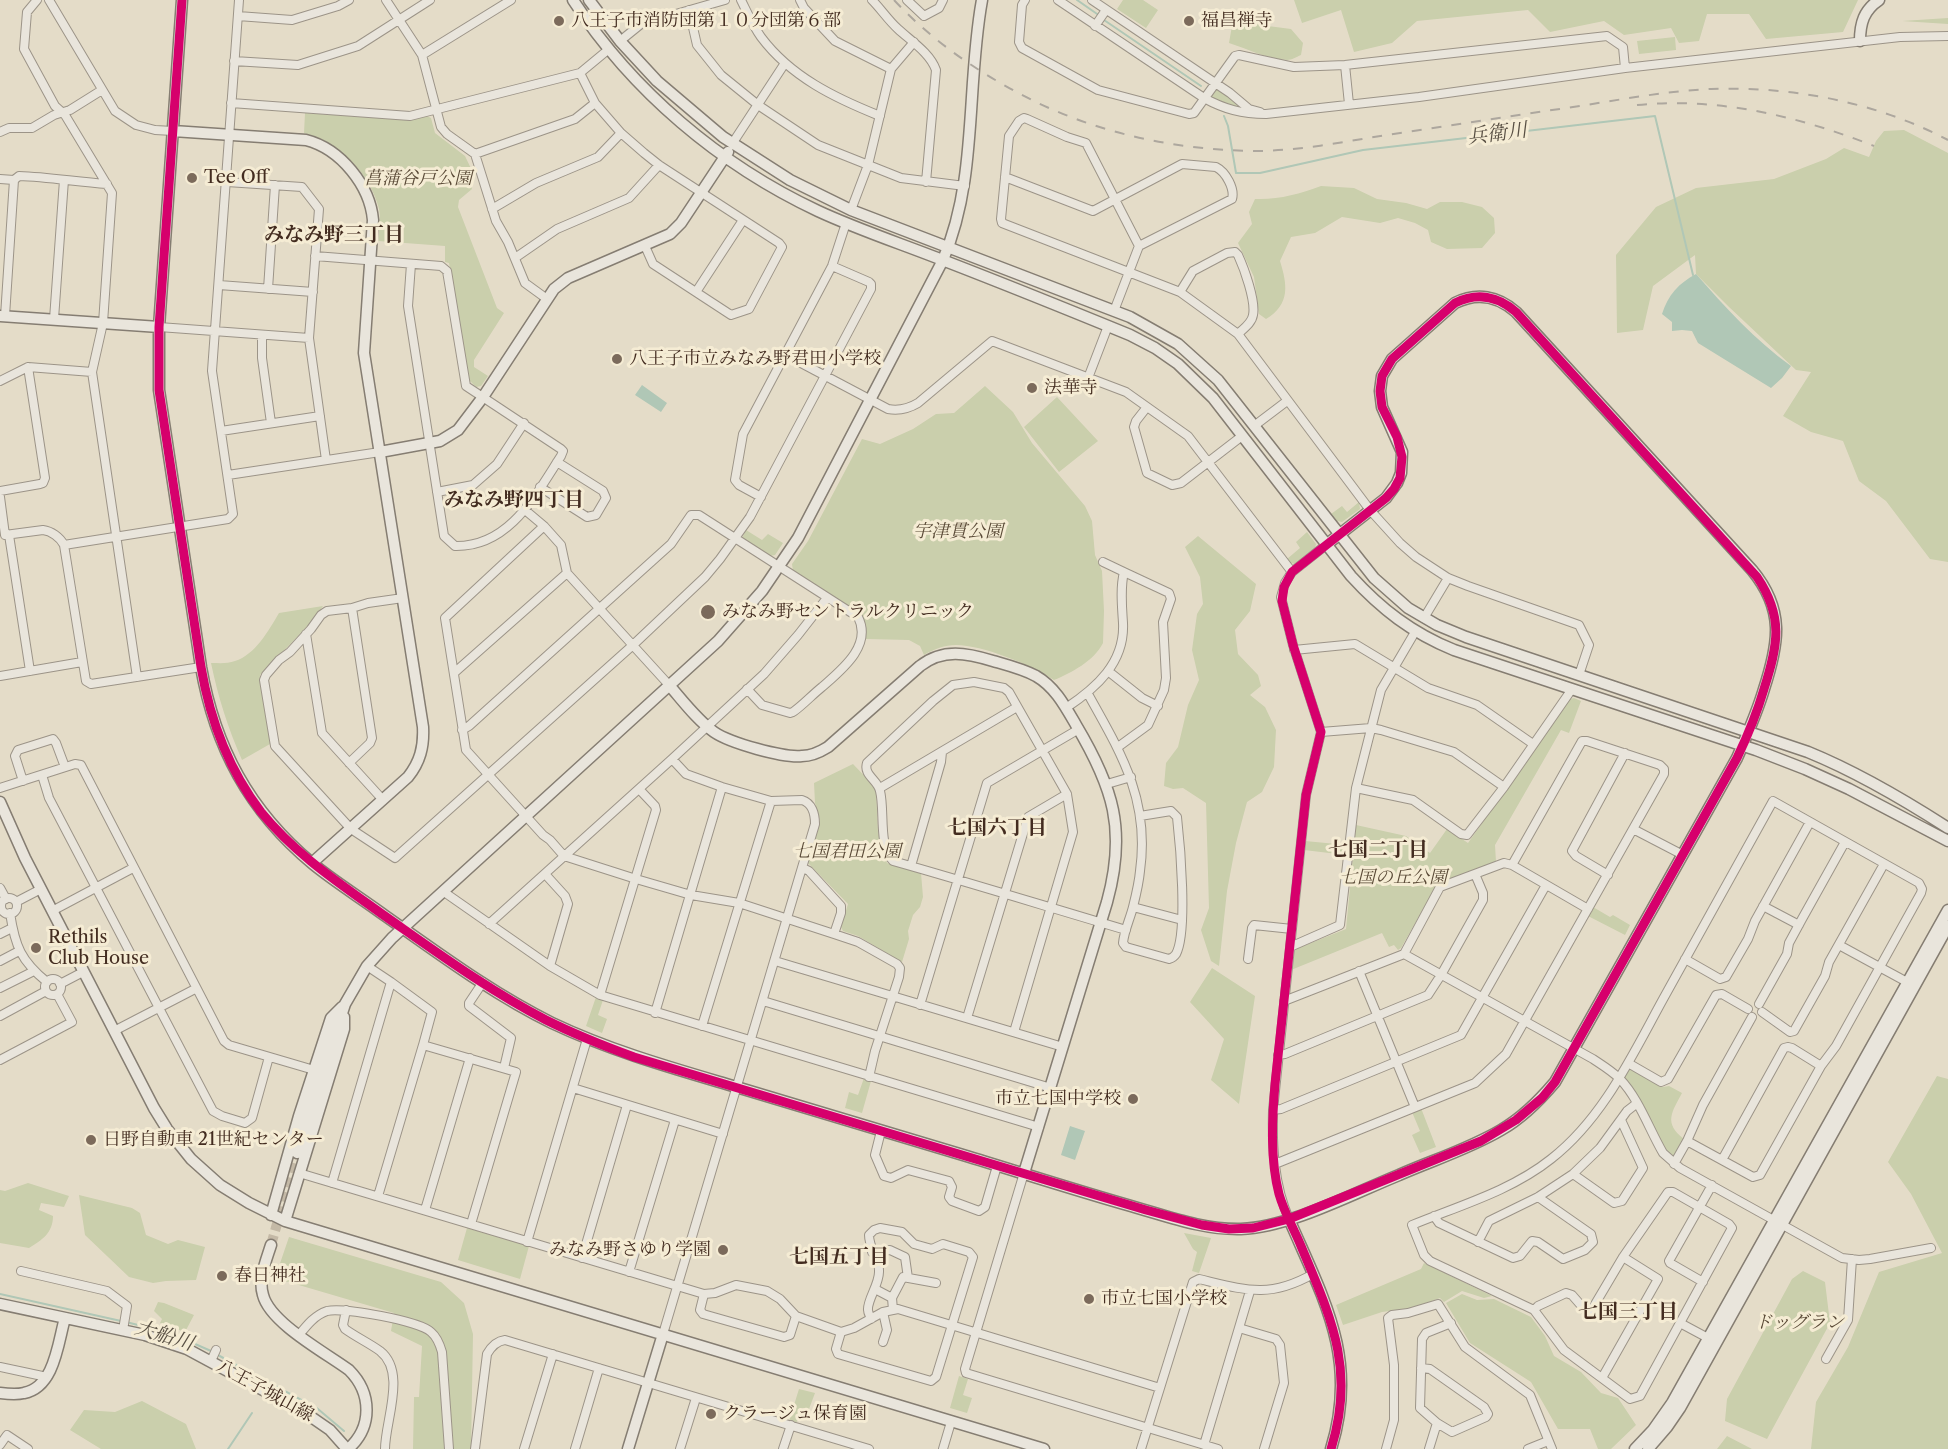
<!DOCTYPE html>
<html>
<head>
<meta charset="utf-8">
<style>
	body { margin:0 }
	canvas { display:block; background:#e4dcc8 }
</style>
</head>
<body>
<canvas width="1948" height="1449"></canvas>
<script>
const ctx = document.querySelector('canvas').getContext('2d');
ctx.lineJoin = 'round';
function paint(path, color) { ctx.fillStyle = color; ctx.fill(path, 'evenodd'); }
function trace(path, color, width, dash) { ctx.strokeStyle = color; ctx.lineWidth = width; ctx.lineCap = dash ? 'butt' : 'round'; ctx.setLineDash(dash || []); ctx.stroke(path); }
function drawText(font, color, halo, rows, align = 'center') {
  ctx.font = font + ' "Libre Caslon Text","Noto Serif JP",serif'; ctx.lineWidth = 6; ctx.setLineDash([]); ctx.textBaseline = 'middle'; ctx.strokeStyle = halo; ctx.fillStyle = color; for (const [text, x, y, turn = 0] of rows) {
    ctx.save(); ctx.translate(x, y); ctx.rotate((+turn || 0) * Math.PI / 180); ctx.textAlign = isNaN(turn) ? turn : align; if (halo) ctx.strokeText(text, 0, 0); ctx.fillText(text, 0, 0); ctx.restore();
  }
}
paint(new Path2D(`
	M1123,0H1143L1158,10L1146,28L1117,9Z
	M1294,0H1858L1843,32L1766,39L1749,14H1707L1699,41L1679,43L1671,28L1624,35L1604,21L1550,32L1528,10L1417,21L1392,43L1354,52L1341,10L1302,23Z
	M1234,14L1268,26L1291,29L1303,43L1301,55C1296,57 1292,60 1287,60C1267,59 1248,49 1229,43Z
	M1948,18V24L1902,21Z
	M1675,37L1676,50L1639,54L1637,41Z
	M1217,88L1240,106L1244,111L1210,98Z
	M305,113L408,120L427,116L431,118L435,133L465,156L475,177L469,179L472,189L459,200L458,207L497,308L504,313L474,360V367L488,376L481,386L476,387L468,379L449,263L445,262V246L378,241C379,230 381,219 379,209C371,175 338,140 304,133Z
	M1904,130L1948,153V562L1930,559L1886,501L1859,481L1843,441L1811,432L1783,416L1811,372L1796,370L1729,307L1696,274L1695,255L1653,286L1643,330L1617,333L1616,255L1656,207L1696,188L1774,179L1826,159L1844,148L1869,157L1876,141L1884,131Z
	M1321,186L1354,188L1377,199L1406,203L1427,209L1440,202H1462L1482,207L1494,218L1495,233L1482,248L1447,249L1431,242L1428,230L1415,223L1398,218L1380,223L1342,217L1315,233L1291,237L1280,261C1287,284 1291,304 1266,319L1259,314L1254,277L1238,243L1252,224L1249,212L1255,199C1278,200 1299,194 1321,186Z
	M985,386L1013,412L1032,443L1085,506L1092,521L1095,555L1102,571L1104,611L1103,643C1094,661 1071,673 1054,680C1032,665 982,645 956,645C945,645 934,649 924,655L920,646L909,640L866,639L863,617L793,571L792,564L808,541L862,439L880,444L913,429L936,414L954,413Z
	M1057,397L1098,441L1059,472L1024,427Z
	M1359,502L1360,509L1342,522L1337,521L1331,514L1342,506L1347,512Z
	M746,530L762,540L768,534L783,543L775,555L770,556L743,539V536Z
	M1307,532L1316,544L1315,548L1295,564L1290,563L1287,559L1300,548L1296,542Z
	M1198,536L1256,584L1250,611L1235,630L1238,654L1258,675L1261,686L1250,695L1265,707L1276,730L1274,767L1262,792L1247,802L1236,843L1227,891L1219,966L1211,961L1201,930L1209,908L1206,803L1183,788L1173,789L1164,786L1166,763L1178,747L1188,705L1199,680L1192,650L1197,614L1203,604L1200,577L1185,547Z
	M323,606L309,625L260,675L270,744L242,760C228,728 218,697 211,663C219,663 227,664 235,661C255,655 269,630 279,613Z
	M1574,698L1581,701L1569,733L1561,730L1495,845L1496,862L1438,883L1401,948L1398,950L1394,945L1389,947L1382,933L1291,970L1293,953L1296,949L1346,929L1356,825L1406,836L1430,853L1447,829L1468,843L1570,699Z
	M853,764L876,788L878,832L887,863L921,873L923,897L920,907L913,915L908,931L909,939L902,962L858,936L843,931L841,927L848,904L807,862L820,820L815,803L814,783Z
	M1305,841L1347,845L1346,855L1304,850Z
	M1593,907L1610,917L1613,915L1630,925L1625,935L1588,916Z
	M1212,968L1255,996L1239,1104L1211,1080L1224,1039L1190,1002Z
	M596,997L603,1000L598,1015L607,1019L602,1033L586,1026Z
	M1631,1069L1663,1087L1669,1086L1682,1093C1672,1112 1663,1123 1684,1139L1674,1156L1667,1154L1624,1079V1075L1626,1070Z
	M1937,1076L1948,1079V1449H1811L1816,1402L1848,1347L1879,1272L1942,1253L1911,1194L1888,1162Z
	M864,1078L871,1081L862,1113L845,1108L849,1092L858,1095Z
	M1421,1108L1436,1147L1420,1153L1412,1135L1420,1131L1412,1112Z
	M28,1183L69,1196L64,1207L41,1203L39,1210L53,1216C53,1233 42,1240 29,1248L0,1243V1190L5,1191Z
	M79,1195L132,1208L140,1213L146,1235L168,1244L178,1240L205,1247L196,1280L166,1281L153,1283L129,1277L85,1235Z
	M467,1228L529,1246L520,1279L458,1260Z
	M1184,1233L1211,1238L1199,1273L1192,1271L1197,1252L1193,1249Z
	M289,1237L441,1282L464,1303L473,1334L471,1449H413L414,1397H419L422,1346L391,1331L394,1313L275,1278Z
	M1424,1263L1492,1296L1484,1298L1462,1291L1444,1302L1440,1298L1413,1308L1382,1312L1343,1325L1336,1305L1421,1269Z
	M1803,1271L1825,1282L1830,1323L1767,1439L1725,1421L1727,1399L1792,1279Z
	M1462,1294L1477,1300L1494,1299L1531,1317L1545,1336L1554,1356L1581,1372L1601,1393L1618,1398L1636,1425L1611,1449H1598L1590,1429H1558L1531,1382L1470,1343L1446,1303Z
	M158,1302L164,1303L194,1315L185,1332L160,1323L162,1319L154,1311Z
	M959,1376L968,1379L963,1395L972,1398L967,1413L950,1408Z
	M799,1389L815,1393L809,1409L802,1408L797,1422L789,1421Z
	M142,1401L186,1424L196,1449H101L70,1430L84,1410L115,1412Z
	M1727,1436L1752,1449H1717Z`), '#cacfac');
paint(new Path2D(`
	M1696,274C1725,307 1755,340 1791,366L1782,378L1771,388L1698,343L1692,331L1682,330L1672,331V322L1662,314C1668,295 1679,283 1696,274Z
	M642,385L667,403L661,412L635,395Z
	M1070,1126L1085,1131L1075,1160L1061,1155Z`), '#b0c7b6');
trace(new Path2D(`
	M1077,0L1100,16
	M1104,20L1201,86
	M1224,116L1228,126L1236,173H1260L1363,150L1655,116L1693,275
	M0,1294L121,1321
	M126,1322L170,1333L211,1351
	M216,1354L318,1409L344,1431
	M228,1449L252,1413`), '#b0c7b6', 2);
trace(new Path2D(`
	M271,1245L297,1153`), '#c4b9a6', 10, [10, 5]);
const street = new Path2D(`
	M37,0L27,12L24,49L55,106L65,115L112,193L103,323L92,372L137,677
	M49,0L115,111L136,125L155,130L173,131
	M386,0L422,55L441,127L447,134L475,154L496,221L508,242L525,283L547,299
	M741,0C747,12 753,26 761,37C791,77 835,98 880,116
	M800,0L804,8L835,41L891,69
	M872,0C881,9 888,20 898,29C911,41 930,53 936,70L926,182
	M907,0L924,16L939,8L943,0
	M1025,0L1022,5L1019,42L1022,48L1098,90L1189,114L1194,113L1235,56L1239,55L1294,67L1345,65L1607,36L1623,47L1625,68
	M1058,0L1204,98C1224,109 1242,114 1266,114L1419,97L1625,68L1900,37L1948,36
	M1092,0L1230,93L1249,109L1260,112
	M689,10L697,45L721,75L758,105L818,145L901,178L965,186
	M238,16L292,20L338,6L349,0
	M1095,26L1106,10
	M620,41L641,24L725,0
	M609,49L580,73L595,103L621,133L644,153L659,165L779,243L782,247L749,309L731,315L653,264L645,246
	M422,55L511,0
	M234,61L298,65L358,46L430,0
	M1345,65L1349,104
	M231,103L410,116L580,73
	M0,132L9,128H32L54,115L70,110L102,90
	M732,144L785,63
	M475,154L575,119L595,103
	M1005,177L1093,211L1182,164L1216,167C1226,172 1235,189 1232,199L1139,246L1114,311
	M0,179L14,180L19,176C49,177 77,182 107,184
	M227,182L302,187L319,209L309,338L326,460
	M492,209L536,183L598,157L621,133
	M851,210L868,165L891,69L914,42
	M1139,246L1086,143L1067,137L1027,119L1024,118L1019,121L1009,136L1001,219L1002,223L1180,292L1238,334L1370,510L1400,543L1416,557L1448,578L1468,586L1579,625L1589,645L1579,675
	M315,256L441,266L447,271L466,386L561,449L563,451L561,456C535,496 509,547 455,546L444,536L408,306L411,264
	M515,258L557,229L629,198L659,165
	M219,285L313,292
	M268,289L275,185
	M696,292L743,220
	M1180,292L1193,271L1227,253L1235,252L1238,255C1244,268 1256,301 1253,315C1252,323 1243,329 1238,334
	M5,316L14,180
	M54,319L64,180
	M159,327L309,338
	M262,335V358L271,423
	M784,354L888,409C899,411 908,409 918,403L992,341L1126,392L1188,436L1292,572
	M1088,378L1108,326
	M0,381L28,367L92,372
	M1147,407L1136,421L1134,427L1147,473L1172,485L1181,483L1242,436
	M1254,426L1287,401
	M221,431L320,416
	M228,475L380,452
	M540,487L587,517L596,515L606,498L603,491L557,462
	M0,491L40,484L43,483L45,478L28,367
	M437,492L473,485L497,464L524,423
	M0,497L5,535L43,530C51,531 60,537 64,545L86,681L91,684L201,667
	M761,497L739,485L735,480L743,434L832,266L846,223
	M525,510L544,526L561,545L567,573L669,685
	M544,526L445,618L466,750L543,835L550,840L564,856L636,879L691,895L739,903L834,934L858,942L897,964L900,968L899,977L875,1051L869,1077
	M9,535L30,671
	M64,545L228,519L233,514L212,371L239,0
	M1103,562L1124,572
	M403,598L368,603L352,608L327,611L321,615L311,629L290,652L279,660L266,675L264,680L275,746L351,829L395,858L633,645L705,577L720,559L750,517L871,289V284L869,282L832,266
	M1424,618L1448,578
	M306,634L322,733L383,800
	M1294,650L1355,644L1428,688L1477,705L1533,744
	M1108,671L1142,698L1158,706
	M454,673L567,573
	M0,676L82,662
	M1088,694C1121,753 1150,800 1140,871C1139,883 1136,895 1133,907C1130,919 1124,931 1123,943L1126,947L1169,959C1172,958 1174,957 1176,954C1188,932 1180,843 1177,817L1171,811L1140,816
	M1066,708C1096,688 1125,663 1123,623C1122,607 1120,588 1124,572L1169,593L1171,599L1163,622L1166,678L1164,690L1148,725L1118,747
	M462,730L469,726L671,544L691,515H699L858,617C873,646 840,671 822,687C812,695 803,705 793,712L790,713L762,705L747,689
	M1321,732L1371,728L1381,730L1454,752L1504,787
	M349,763L370,743L372,738L352,608
	M42,775L49,798L213,1111L222,1116L245,1123L252,1118L269,1057
	M23,781L15,756L18,750L53,739L56,743L65,767
	M1107,784L1131,777
	M0,788L75,764L81,765L224,1041L229,1045L314,1070
	M880,788L1017,707
	M1356,788L1413,800L1461,834L1467,835L1504,787L1572,689
	M1633,829L1683,855
	M911,866L941,762L942,752
	M803,868L809,871L841,906V913L834,934
	M545,874L565,896L568,904L550,966
	M1608,875L1576,856L1572,851L1625,753
	M0,888L6,899
	M444,892L550,966L600,995L1039,1127
	M1 906a8 8 0 1 1 16 0a8 8 0 1 1-16 0Z
	M16,902L41,889
	M1763,906L1799,925
	M1133,907L1182,920
	M52,911L133,868
	M10,913C15,946 21,961 47,982
	M489,924L672,759L764,674L798,635L827,598
	M0,934L12,928
	M1839,945L1907,982
	M1290,947L1340,925L1356,788L1381,690L1415,632
	M1404,954L1593,1059C1602,1065 1612,1071 1620,1079C1639,1099 1649,1129 1663,1153L1680,1168L1842,1258L1859,1260L1870,1259L1931,1248
	M1248,959L1252,928L1254,925L1292,929
	M1685,959L1720,979L1726,977L1748,939L1755,921L1810,822
	M0,961L19,951
	M775,961L1063,1047
	M367,966L391,982
	M1359,971L1415,1107
	M45 987a8 8 0 1 1 16 0a8 8 0 1 1-16 0Z
	M483,982L469,1003V1006L511,1038L504,1068
	M60,984L83,972
	M0,988L34,971
	M600,995L656,810L655,806L639,789
	M763,1001L1051,1088
	M1284,1001L1404,954L1440,887L1504,863L1512,865L1588,909
	M1759,1004L1787,954L1789,943L1802,919L1845,842
	M920,1005L987,783L1079,729
	M1762,1012L1790,1032L1794,1031L1825,976L1829,962L1884,864
	M655,1013L722,787
	M0,1016L46,991
	M967,1018L1028,817L1067,794
	M702,1026L771,801
	M114,1031L195,989
	M1014,1032L1073,832L1067,794L1009,692L1004,688L974,682L953,685L933,701L867,763C863,775 878,780 880,791C885,810 878,846 893,861C971,883 1048,907 1126,930
	M1278,1055L1285,1054L1428,995L1441,975L1483,900V893L1475,874
	M0,1060L72,1022L57,994
	M1628,1063L1661,1082L1668,1079L1716,995L1722,994L1748,1009
	M573,1088L723,1134
	M1273,1110L1281,1109L1461,1035L1546,885
	M881,1131L875,1155L884,1176L891,1178L908,1170L949,1181L952,1187L949,1197L952,1201L979,1211L985,1207L997,1166
	M1722,1160L1784,1048L1788,1047L1792,1048L1821,1066
	M1275,1164L1475,1083L1506,1054L1664,774V769L1660,765L1587,741H1582L1512,865
	M1674,1164L1687,1141L1703,1105L1752,1017
	M299,1173L704,1294L715,1293L736,1285L767,1291L780,1299L796,1316L841,1332L854,1328L883,1312L898,1309L1160,1388
	M1024,1173L965,1369L966,1373L1218,1449
	M1573,1174L1614,1203L1622,1201L1643,1168L1621,1120
	M332,1183L391,982L432,1012L423,1045L516,1072L471,1224
	M378,1196L423,1045
	M425,1210L470,1058
	M1434,1216L1439,1223L1513,1258L1520,1256L1532,1241L1538,1242L1563,1259L1585,1250L1593,1242L1591,1234L1538,1197
	M1289,1219C1274,1185 1272,1147 1273,1110L1306,795L1321,732L1293,645L1281,597L1285,583L1292,572L1326,545
	M527,1242L587,1039
	M1478,1242L1489,1221L1538,1197L1573,1174L1600,1148L1627,1111L1636,1104
	M872,1252L890,1250L905,1257L908,1278
	M582,1258L627,1105
	M21,1271L107,1291L127,1306L123,1330
	M629,1272L675,1120
	M1703,1282L1670,1263L1669,1261L1712,1185
	M875,1289L892,1298L893,1310
	M704,1294L700,1310L703,1314L784,1337L790,1335L796,1316
	M892,1298L903,1277L936,1283
	M346,1310L343,1325L345,1329C356,1337 369,1343 380,1351C407,1372 385,1421 385,1449
	M1534,1310L1538,1306L1566,1293L1572,1295L1586,1311H1591L1623,1257L1668,1192H1673L1729,1224L1732,1228L1640,1396L1630,1399L1564,1350L1534,1310L1430,1261L1424,1255L1412,1225C1458,1206 1511,1191 1551,1159C1605,1117 1634,1051 1667,992C1702,929 1737,865 1773,801L1919,883L1922,889L1921,893L1836,1046L1821,1066L1760,1175L1753,1177L1687,1141
	M883,1312L887,1330L883,1342
	M1680,1323L1708,1338
	M1239,1328L1276,1339L1280,1345L1284,1383L1264,1449
	M841,1332L836,1349L838,1354L931,1381L936,1377L973,1257L969,1252L943,1244L932,1249L914,1244L902,1232L880,1228L874,1230L869,1235C869,1250 880,1258 879,1272C879,1285 867,1300 868,1310C868,1313 870,1316 871,1319
	M663,1334L815,824C815,814 812,803 802,800L771,801L722,787L686,774L672,759
	M299,1335C307,1325 315,1315 327,1311C343,1307 420,1321 431,1332C437,1337 440,1345 442,1352L449,1449
	M1826,1359L1848,1320L1852,1259
	M211,1361L216,1350
	M0,1367L47,1377
	M1421,1368L1430,1369L1484,1407L1488,1414L1486,1417L1452,1432L1437,1423L1420,1408L1422,1339L1426,1333L1451,1323
	M1602,1378L1658,1279L1623,1257
	M0,1445L7,1435L28,1449
	M1204,1445L1250,1291
	M475,1449L487,1354C491,1347 497,1341 505,1340L869,1449
	M524,1449L553,1354
	M575,1449L599,1368
	M680,1449L696,1398
	M783,1449L791,1425
	M943,1449L951,1422
	M1141,1449L1193,1282L1199,1279C1245,1290 1269,1299 1313,1274
	M1386,1449L1394,1420V1365L1388,1318L1392,1315L1408,1313L1438,1304L1465,1347L1530,1395L1552,1449
	M1429,1449L1437,1423
	M1528,1449L1548,1441`);
const secondary = new Path2D(`
	M182,0L159,327V390L201,667C215,747 249,811 313,864C335,882 361,898 384,915C438,953 493,994 552,1023C611,1051 672,1068 733,1086C810,1109 886,1132 963,1155C1019,1172 1075,1190 1131,1206C1167,1216 1203,1230 1241,1229C1290,1227 1352,1194 1399,1175C1433,1160 1469,1149 1501,1130C1522,1118 1539,1101 1555,1082L1737,758C1747,735 1757,713 1764,689C1779,643 1785,610 1752,570L1516,312C1498,296 1477,292 1455,303L1392,359L1382,376L1380,391L1382,407L1402,452L1401,473L1397,483L1386,498L1326,545
	M573,0C632,91 720,165 818,211C859,230 902,244 945,261C1007,285 1069,310 1130,335L1155,348L1178,364L1213,398L1351,576C1381,609 1412,633 1454,650L1756,750L1805,769L1849,789L1948,841
	M589,0L620,41L657,81L723,137L790,180L851,210L1130,317L1178,344L1218,380L1374,578L1408,608L1437,625L1466,637L1808,752C1857,772 1903,799 1948,828
	M1860,41C1860,23 1864,10 1879,0
	M173,131L306,140C341,149 370,186 373,220L364,353L423,727C424,747 420,762 408,777L312,863
	M0,316L159,327
	M380,452L440,441L458,430L483,397L554,289L568,278L670,234L681,223L728,152
	M669,685C683,701 697,720 714,732C730,743 783,758 802,756C812,756 820,752 828,747L920,666C943,648 967,653 993,661C1007,665 1023,669 1036,676C1055,687 1065,706 1076,725C1113,787 1127,830 1107,902L1024,1173
	M0,802L25,858L154,1108L167,1129L191,1159L220,1185L249,1203L285,1221L1044,1449
	M297,1153L345,1004L367,966L392,938L718,641L762,591L798,538L943,260C978,178 966,87 982,0
	M271,1215L299,1116L331,1018L342,1007
	M1289,1219C1324,1300 1359,1359 1331,1449
	M285,1221L344,1029V1017
	M271,1245C266,1261 258,1279 263,1295C270,1323 326,1353 349,1370C372,1393 373,1427 348,1449
	M0,1304L145,1335L187,1349L304,1412L330,1430L347,1449
	M0,1393C8,1394 16,1395 24,1393C55,1387 58,1342 65,1318
	M628,1449L663,1334
	M1635,1449L1653,1430L1672,1403L1948,910
	M1648,1449L1667,1427L1680,1408L1948,926`);
trace(street, '#9c9488', 10);
trace(secondary, '#857d72', 13);
trace(street, '#e9e5dc', 8);
trace(secondary, '#e9e5dc', 10);
trace(new Path2D(`
	M894,0C935,44 985,77 1038,103C1106,135 1179,150 1254,151C1298,151 1343,142 1386,135C1449,126 1511,116 1573,107C1619,100 1665,91 1711,89C1792,86 1876,102 1948,140
	M1637,105C1718,97 1798,116 1874,146`), '#ada79e', 2, [10, 10]);
trace(new Path2D(`
	M182,0L159,327V390L201,667C210,720 228,769 261,812C295,854 339,883 382,914C435,951 488,990 546,1020C574,1034 604,1046 634,1057L1146,1210L1202,1225L1229,1229L1253,1228L1289,1219L1481,1141L1516,1120L1542,1098L1555,1082L1737,758C1748,735 1757,713 1764,689C1778,645 1784,617 1757,577L1516,312C1498,296 1477,292 1455,303L1392,359L1382,376L1380,391L1382,407L1397,437L1402,457L1400,478L1394,489L1386,498L1292,572L1284,587L1282,601L1293,645L1321,732L1306,795L1275,1084C1272,1120 1270,1159 1279,1194C1284,1212 1294,1229 1301,1246C1331,1318 1356,1369 1331,1449`), '#d6006c', 9);
for (const [x, y, r, color] of [
	[559,21,6,"#7b6a5b"],
	[1189,21,6,"#7b6a5b"],
	[192,178,6,"#7b6a5b"],
	[617,359,6,"#7b6a5b"],
	[1032,388,6,"#7b6a5b"],
	[708,612,8,"#7b6a5b"],
	[36,948,6,"#7b6a5b"],
	[1133,1099,6,"#7b6a5b"],
	[91,1140,6,"#7b6a5b"],
	[723,1250,6,"#7b6a5b"],
	[222,1276,6,"#7b6a5b"],
	[1089,1299,6,"#7b6a5b"],
	[711,1414,6,"#7b6a5b"]
]) { const dot = new Path2D(); dot.arc(x, y, r, 0, 2 * Math.PI); ctx.fillStyle = color; ctx.fill(dot); trace(dot, '#f5ecd4', 2); }
drawText('18px', '#432c20', '#f5ecd4', [
	["八王子市消防団第１０分団第６部",571,21],
	["福昌禅寺",1201,21],
	["Tee Off",204,178],
	["八王子市立みなみ野君田小学校",629,359],
	["法華寺",1044,388],
	["みなみ野セントラルクリニック",722,612],
	["Rethils",48,938],
	["Club House",48,959],
	["市立七国中学校",1121,1099,"right"],
	["日野自動車 21世紀センター",103,1140],
	["みなみ野さゆり学園",711,1250,"right"],
	["春日神社",234,1276],
	["市立七国小学校",1101,1299],
	["クラージュ保育園",723,1414]
], 'left');
drawText('italic 18px', '#5a4a37', '#f5ecd4', [
	["菖蒲谷戸公園",418,179],
	["宇津貫公園",958,532],
	["七国君田公園",847,852],
	["七国の丘公園",1393,878],
	["ドッグラン",1799,1323]
]);
drawText('18px', '#432c20', '#f5ecd4', [
	["八王子城山線",265,1391,29]
]);
drawText('italic 20px', '#595044', '#f5ecd4', [
	["兵衛川",1497,134,-7],
	["大船川",164,1336,17]
]);
drawText('bold 20px', '#432c20', '#f5ecd4', [
	["みなみ野三丁目",334,235],
	["みなみ野四丁目",514,500],
	["七国六丁目",997,828],
	["七国二丁目",1378,850],
	["七国五丁目",839,1257],
	["七国三丁目",1628,1312]
]);
</script>
</body>
</html>
